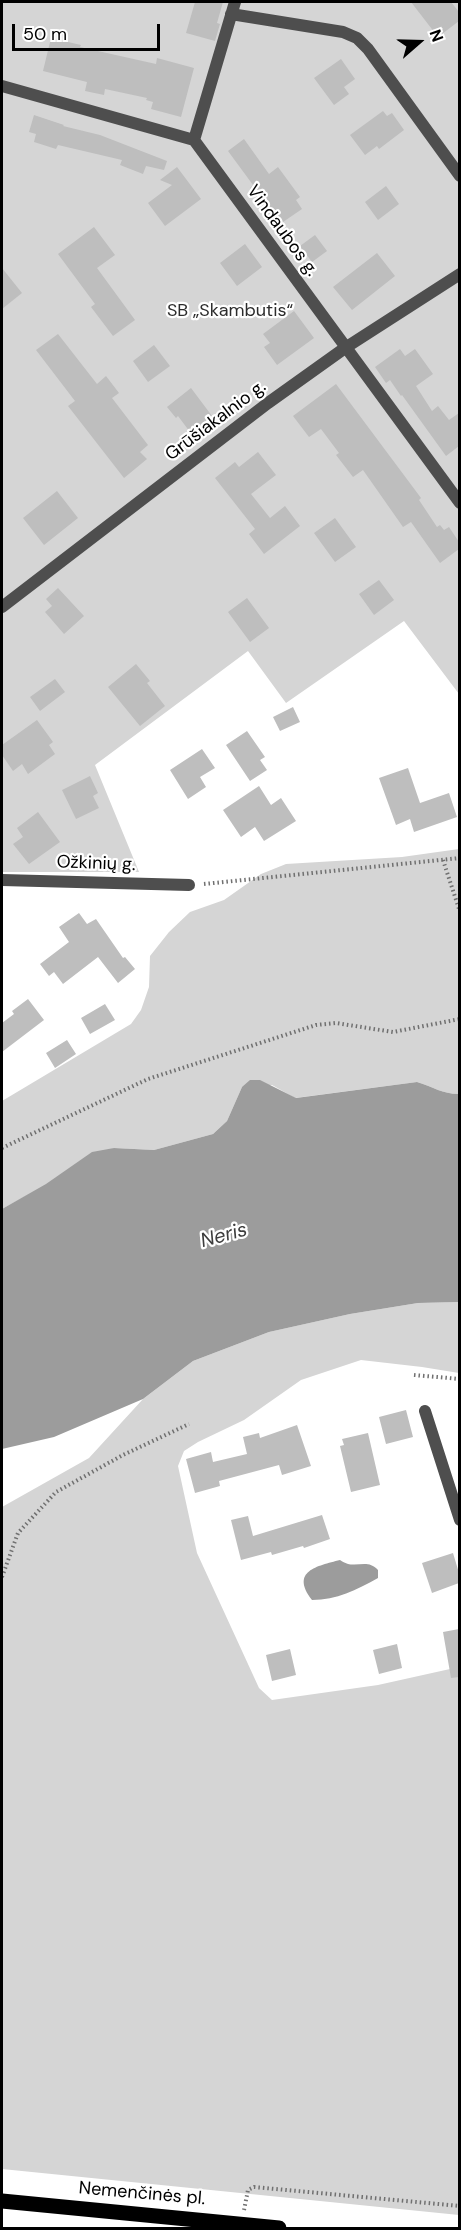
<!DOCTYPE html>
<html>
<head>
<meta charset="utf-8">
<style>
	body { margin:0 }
	#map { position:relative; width:461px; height:2230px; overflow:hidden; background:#fff; font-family:"DM Sans",sans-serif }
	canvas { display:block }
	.frame { position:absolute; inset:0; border:3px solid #000; pointer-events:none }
	.north { position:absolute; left:389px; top:12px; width:60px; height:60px; -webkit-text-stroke:4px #fff; paint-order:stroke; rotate:70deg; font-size:16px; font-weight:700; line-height:24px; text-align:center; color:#000 }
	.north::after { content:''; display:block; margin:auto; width:21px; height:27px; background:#000; clip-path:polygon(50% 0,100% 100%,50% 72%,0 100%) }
	.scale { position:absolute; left:12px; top:24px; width:148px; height:27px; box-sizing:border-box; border:3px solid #000; border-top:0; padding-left:8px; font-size:18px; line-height:21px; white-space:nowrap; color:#000; -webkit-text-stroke:4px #fff; paint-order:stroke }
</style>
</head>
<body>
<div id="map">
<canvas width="461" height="2230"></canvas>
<div class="frame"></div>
<div class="north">N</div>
<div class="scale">50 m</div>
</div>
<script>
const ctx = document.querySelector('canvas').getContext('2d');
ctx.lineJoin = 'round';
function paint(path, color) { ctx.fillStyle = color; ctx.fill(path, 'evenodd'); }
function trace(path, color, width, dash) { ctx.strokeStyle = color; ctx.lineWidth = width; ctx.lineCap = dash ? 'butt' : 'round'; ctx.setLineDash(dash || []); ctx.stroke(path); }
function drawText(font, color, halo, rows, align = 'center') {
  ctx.font = font + ' "DM Sans",sans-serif'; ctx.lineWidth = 4.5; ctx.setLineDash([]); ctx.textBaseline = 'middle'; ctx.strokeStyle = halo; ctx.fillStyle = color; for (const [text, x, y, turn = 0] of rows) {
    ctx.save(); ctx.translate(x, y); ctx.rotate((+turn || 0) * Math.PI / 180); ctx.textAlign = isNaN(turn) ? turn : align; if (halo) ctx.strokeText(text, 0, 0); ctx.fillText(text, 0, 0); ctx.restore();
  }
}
paint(new Path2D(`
	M2,2H459V694L404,621L286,703L248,651L95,765L139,872H2Z
	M459,849V1094C442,1094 434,1087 417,1082L295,1098L272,1085L242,1087L227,1121L213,1134L154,1150L114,1148L2,1209V1101L131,1024L141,1010L149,987L150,956L169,932L190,912L224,900L261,874L286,864L402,857Z
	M459,1302V1373L422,1367L361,1360L301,1380L244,1420L198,1442L184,1451L178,1466L197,1553L259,1688L272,1700L378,1685L459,1667V2215L2,2169V1507L89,1458L143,1399L193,1361L269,1332L350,1314L418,1303Z`), '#d5d5d5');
paint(new Path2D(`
	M250,1080H260L296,1098L417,1082C434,1087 442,1094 459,1094V1302L418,1303L350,1314L269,1332L193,1361L143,1399L54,1437L2,1449V1209L46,1184L92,1152L114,1148L154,1150L213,1134L227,1121L242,1087Z
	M340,1560C355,1571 366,1557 378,1570V1578C356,1590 337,1600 312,1600C290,1571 317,1566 340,1560Z`), '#9c9c9c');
paint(new Path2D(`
	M195,2H223L217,23L220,24L215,41L186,33Z
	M411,2H451L459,12V21L438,37Z
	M51,38L81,45L80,47L156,64L157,58L194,68L181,117L151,109L153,102L146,100L147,98L105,89L104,95L85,91L87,82L43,71Z
	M341,59L355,79L344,87L349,94L334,105L314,78Z
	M383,111L387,116L392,113L404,130L379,149L377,146L365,155L350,135Z
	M34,115L64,125L63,126L100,135L167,161L164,170L146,166L143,174L120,165L122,160L58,145L56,149L34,142L36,134L29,132Z
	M244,139L269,174L278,167L300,197L296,200L302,209L283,222L277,214L274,216L270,211L268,213L250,188L253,185L228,151Z
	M177,167L201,199L165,226L148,203L172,185L160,180Z
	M386,186L399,204L378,220L365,202Z
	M94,227L115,255L97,268L135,320L113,336L91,307L95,304L58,254Z
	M315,235L327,251L312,262L300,246Z
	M245,244L262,267L237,286L220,263Z
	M377,253L395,276L352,310L333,287Z
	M2,268L22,293L2,309Z
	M294,311L314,338L277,365L264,347L270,343L263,334Z
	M58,334L97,384L106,376L119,393L112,398L148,445L140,452L147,459L124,478L68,406L75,401L36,350Z
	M154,345L170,366L148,382L133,361Z
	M400,349L405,356L415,349L433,374L416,386L432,411L438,406L449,420L459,413V446L446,456L402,395L401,396L390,380L386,383L375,367Z
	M336,384L421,498L419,500L437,527L440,525L444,530L449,527L459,542V549L440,563L411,522L403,527L363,470L353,477L336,455L339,453L321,429L309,437L293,416Z
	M191,388L212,416L190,432L178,416L176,418L167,407Z
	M258,452L276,475L251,494L270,518L285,506L300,526L264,554L249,534L255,529L215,478L235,462L239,467Z
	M57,491L78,518L44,545L23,518Z
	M335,518L356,547L335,562L314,533Z
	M379,580L394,600L374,615L359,594Z
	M58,588L84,616L64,634L45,612L52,606L46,599Z
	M247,598L269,628L250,642L228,612Z
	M136,664L150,681L147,683L165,706L140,726L108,687Z
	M55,679L65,692L40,711L30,697Z
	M293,707L300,722L280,731L273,717Z
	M37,720L53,742L49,745L55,754L28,774L22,764L13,771L2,755V745Z
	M247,731L265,757L260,760L267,770L250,781L226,745Z
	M202,749L215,768L200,777L206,787L188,799L170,770Z
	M408,768L420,803L449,793L457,817L414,832L410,819L396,825L379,778Z
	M90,776L98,793L93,796L99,808L76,819L62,790Z
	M259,786L271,805L281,798L296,821L264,841L255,827L241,837L223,810Z
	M38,812L60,842L29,864L13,844L23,837L17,828Z
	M79,913L87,924L96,919L123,958L125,957L135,969L118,983L98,957L63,984L54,972L49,976L40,964L69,942L59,927Z
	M28,999L44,1020L2,1052V1023L14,1014L12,1011Z
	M105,1004L115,1020L90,1034L81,1018Z
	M67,1040L76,1054L55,1068L46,1053Z
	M406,1410L413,1437L386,1444L379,1417Z
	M297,1425L311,1466L282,1475L279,1465L219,1481L220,1486L195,1493L186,1459L211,1452L213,1462L247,1454L243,1437L259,1433L260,1438Z
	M368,1433L380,1485L351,1492L340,1446L344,1445L342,1439Z
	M322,1515L330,1539L304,1548L303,1546L272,1555L271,1552L241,1560L231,1520L248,1516L253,1536Z
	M453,1553L459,1573V1583L432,1593L422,1563Z
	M459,1629V1677L451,1678L443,1632Z
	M397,1644L402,1668L379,1674L373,1650Z
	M290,1649L296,1675L272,1681L266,1655Z`), '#bebebe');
trace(new Path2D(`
	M443,860L460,912
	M204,884L460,858
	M2,1148L148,1079L316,1025L336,1023L393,1032L460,1019
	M414,1375L460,1379
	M2,1577L18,1533L56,1492L123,1455L189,1424
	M244,2210L248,2190L254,2187L460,2206`), '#707070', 4, [1.5, 3]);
trace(new Path2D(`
	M231,14L343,32L357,38L368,49L460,176
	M2,86L194,140L460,503
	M194,140L235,2
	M2,607L268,403L345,348L460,274
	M2,880L189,885
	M425,1411L460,1520`), '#4e4e4e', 12);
trace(new Path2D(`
	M2,2201L279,2228`), '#000', 15);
drawText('18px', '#000', '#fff', [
	["Vindaubos g.",282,231,54],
	["Grūšiakalnio g.",216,421,-37],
	["Ožkinių g.",96,864,2],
	["Nemenčinės pl.",142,2194,5]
]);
drawText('18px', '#2c2c2c', '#fff', [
	["SB „Skambutis“",230,311]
]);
drawText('italic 20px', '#3d3d3d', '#fff', [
	["Neris",224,1236,-15]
]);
</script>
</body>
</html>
